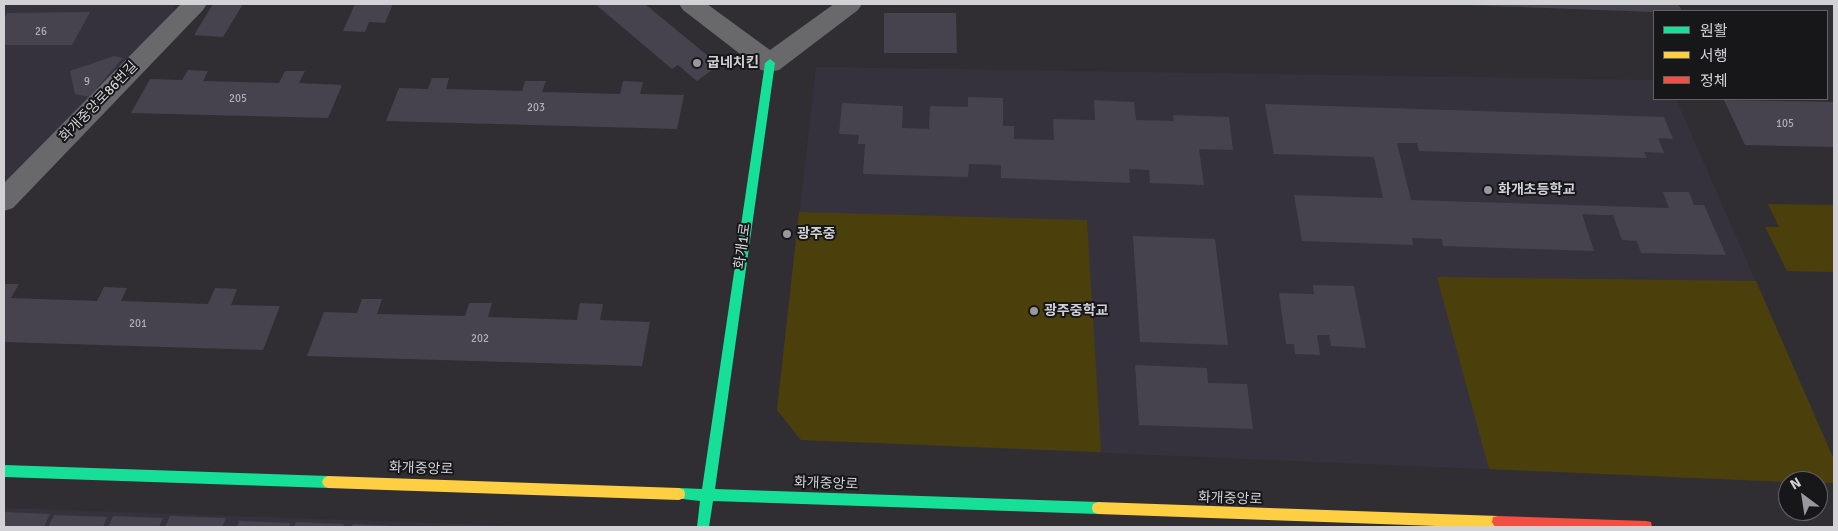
<!DOCTYPE html>
<html>
<head>
<meta charset="utf-8">
<style>
	body { margin:0 }
	#map { position:relative; width:1838px; height:531px; overflow:hidden; background:#302e33; font-family:Signika,"Noto Sans KR",sans-serif }
	canvas { display:block }
	.frame { position:absolute; inset:0; border:5px solid #d2d1d6; pointer-events:none }
	.legend { position:absolute; left:1653px; top:10px; width:175px; height:90px; box-sizing:border-box; background:#171619; border:1px solid #626165; margin:0; padding:6px 9px; list-style:none; font-size:15px; color:#d2d1d6 }
	.legend li { display:flex; align-items:center; gap:10px; height:25px }
	.legend b { width:25px; border:1px solid #626165 }
	.north { position:absolute; left:1778px; top:471px; width:50px; height:50px; box-sizing:border-box; background:#171619; border:1px solid #626165; border-radius:50%; rotate:329deg; font-size:14px; font-weight:700; line-height:20px; text-align:center; color:#d2d1d6 }
	.north::after { content:''; display:block; margin:auto; width:18px; height:22px; background:#99989d; clip-path:polygon(50% 0,100% 100%,50% 72%,0 100%) }
</style>
</head>
<body>
<div id="map">
<canvas width="1838" height="531"></canvas>
<div class="frame"></div>
<ul class="legend">
<li><b style="height:6px;background:#16e098"></b>원활</li>
<li><b style="height:6px;background:#ffcf43"></b>서행</li>
<li><b style="height:6px;background:#f24e42"></b>정체</li>
</ul>
<div class="north">N</div>
</div>
<script>
const ctx = document.querySelector('canvas').getContext('2d');
ctx.lineJoin = 'round';
function paint(path, color) { ctx.fillStyle = color; ctx.fill(path, 'evenodd'); }
function trace(path, color, width, dash) { ctx.strokeStyle = color; ctx.lineWidth = width; ctx.lineCap = dash ? 'butt' : 'round'; ctx.setLineDash(dash || []); ctx.stroke(path); }
function drawText(font, color, halo, rows, align = 'center') {
  ctx.font = font + ' Signika,"Noto Sans KR",sans-serif'; ctx.lineWidth = 4; ctx.setLineDash([]); ctx.textBaseline = 'middle'; ctx.strokeStyle = halo; ctx.fillStyle = color; for (const [text, x, y, turn = 0] of rows) {
    ctx.save(); ctx.translate(x, y); ctx.rotate((+turn || 0) * Math.PI / 180); ctx.textAlign = isNaN(turn) ? turn : align; if (halo) ctx.strokeText(text, 0, 0); ctx.fillText(text, 0, 0); ctx.restore();
  }
}
paint(new Path2D(`
	M4,4H173V15L4,187Z
	M816,67L1654,80V99H1676L1834,460V483H1818V481L1788,482L801,440L777,410Z
	M4,508L547,527H4Z`), '#35323e');
paint(new Path2D(`
	M1768,204L1834,205V272L1787,271L1765,227H1779Z
	M799,212L1087,220L1101,452L801,440L777,410Z
	M1437,277L1756,281L1834,460V483H1818V481L1788,482L1489,469Z`), '#4b400c');
paint(new Path2D(`
	M213,4H243L223,37L194,35Z
	M355,4H393L385,23L369,22L365,32L343,31Z
	M595,4H645L719,65L697,81L678,65L672,69Z
	M1465,4H1678L1682,11L1654,12L1465,5Z
	M90,12L72,45H4V19L7,13Z
	M884,13H956L957,53H884Z
	M114,56L123,58L89,97L75,94L70,71Z
	M188,70L208,71L203,81L279,83L285,71H305L299,83L342,85L328,118L131,113L150,79L182,80Z
	M432,78H449L446,89L522,91L525,81H546L542,92L620,94L623,81L643,82L640,94L684,95L677,129L386,121L399,88L428,89Z
	M968,97L1003,98V126H1014V139L1054,140L1053,119L1095,120L1094,100L1134,102L1136,120L1174,121L1173,115L1229,117L1233,150L1199,149L1204,185L1150,183L1149,170L1129,169L1130,183L1001,178V165L969,164L968,177L863,174L865,144H858L859,135L839,134L842,103L903,106L902,128L929,129L930,106L968,107Z
	M1724,100L1834,102V147L1745,145Z
	M1265,104L1664,117L1673,139L1658,138L1664,153L1644,152L1647,158L1419,151L1417,143H1397L1411,200L1669,208L1663,192H1689L1694,205H1704L1726,255L1641,253L1637,241L1622,240L1613,215H1600L1582,214L1594,251L1443,246L1442,239L1412,238L1413,245L1302,241L1294,195L1383,198L1374,157L1274,154Z
	M1133,236L1215,239L1228,345L1140,342Z
	M4,284H19L11,298L97,301L104,287L127,288L121,301L208,304L215,288L237,289L231,305L280,306L263,350L4,342Z
	M1313,285L1354,286L1366,348L1331,346L1329,335H1317L1320,355L1295,354L1294,344H1286L1279,293L1314,294Z
	M362,299H382L377,314L465,316L469,303H492L488,317L577,320L580,303L603,304L600,320L650,322L642,366L307,356L324,312L357,313Z
	M1135,365L1207,368L1208,383L1247,384L1253,429L1139,425Z
	M4,512L50,514L44,527H4Z
	M54,515L107,517L103,527H48Z
	M113,516L163,518L159,527H108Z
	M170,516L226,518L222,527H165Z
	M239,521L290,523L289,527H237Z
	M296,522L344,524L343,527H294Z
	M353,524L395,526V527H351Z`), '#46434f');
paint(new Path2D(`
	M181,4H207L203,10L13,208L4,211V183Z
	M679,4H707L770,50L834,4H862L858,10L779,70L770,72L761,70L683,10Z`), '#69686a');
paint(new Path2D(`
	M770,59L775,63L715,489L1098,502L1103,504L1104,508L1103,512L1098,514L713,501L709,527H697L700,501L674,498L673,494L674,490L679,488L702,489L765,63Z
	M4,465L328,476L332,478L334,482L332,486L328,488L4,477Z`), '#16e098');
paint(new Path2D(`
	M328,476L679,488L684,490L685,494L684,498L679,500L328,488L324,486L322,482L324,478Z
	M1098,502L1498,516L1503,517L1504,522L1501,527H1465L1098,514L1093,512L1092,508L1093,504Z`), '#ffcf43');
paint(new Path2D(`
	M1498,516L1646,521L1651,522L1652,527H1495L1492,522L1493,517Z`), '#f24e42');
for (const [x, y, r, color] of [
	[697,63,5,"#99989d"],
	[1488,190,5,"#99989d"],
	[787,234,5,"#99989d"],
	[1034,311,5,"#99989d"]
]) { const dot = new Path2D(); dot.arc(x, y, r, 0, 2 * Math.PI); ctx.fillStyle = color; ctx.fill(dot); trace(dot, '#171619', 2); }
drawText('11px', '#afaeb4', null, [
	["26",41,32],
	["9",87,82],
	["205",238,99],
	["203",536,108],
	["105",1785,124],
	["201",138,324],
	["202",480,339]
]);
drawText('bold 14px', '#d2d1d6', '#171619', [
	["굽네치킨",707,63],
	["화개초등학교",1498,190],
	["광주중",797,234],
	["광주중학교",1044,311]
], 'left');
drawText('14px', '#d2d1d6', '#171619', [
	["화개중앙로86번길",99,102,-46],
	["화개1로",743,246,-82],
	["화개중앙로",421,469,2],
	["화개중앙로",826,484,2],
	["화개중앙로",1230,499,2]
]);
</script>
</body>
</html>
